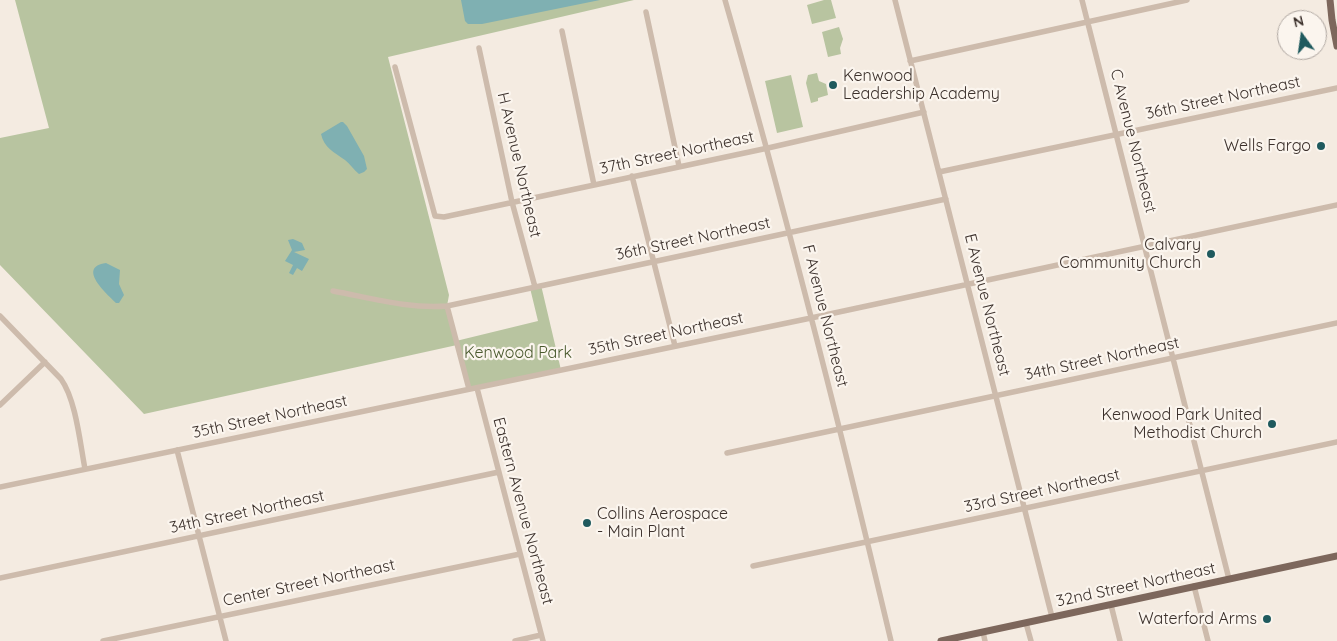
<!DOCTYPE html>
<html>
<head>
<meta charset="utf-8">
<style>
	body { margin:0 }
	#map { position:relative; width:1337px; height:641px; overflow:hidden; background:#f4ebe1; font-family:Quicksand,sans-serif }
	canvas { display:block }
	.north { position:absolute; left:1277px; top:10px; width:50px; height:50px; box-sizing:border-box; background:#fbf5ee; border:1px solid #aea6a0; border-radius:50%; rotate:346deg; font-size:14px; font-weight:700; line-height:20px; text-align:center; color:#3b302b }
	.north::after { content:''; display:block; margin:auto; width:18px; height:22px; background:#1f5a5e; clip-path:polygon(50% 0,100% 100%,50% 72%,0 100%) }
</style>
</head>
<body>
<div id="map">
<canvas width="1337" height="641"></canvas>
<div class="north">N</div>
</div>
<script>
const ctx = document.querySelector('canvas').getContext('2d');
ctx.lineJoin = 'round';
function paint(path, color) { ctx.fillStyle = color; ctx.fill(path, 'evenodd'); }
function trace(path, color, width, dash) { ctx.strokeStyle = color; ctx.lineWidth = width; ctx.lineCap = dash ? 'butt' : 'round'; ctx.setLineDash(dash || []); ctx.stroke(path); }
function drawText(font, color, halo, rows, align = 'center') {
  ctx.font = font + ' Quicksand,sans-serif'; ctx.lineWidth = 4.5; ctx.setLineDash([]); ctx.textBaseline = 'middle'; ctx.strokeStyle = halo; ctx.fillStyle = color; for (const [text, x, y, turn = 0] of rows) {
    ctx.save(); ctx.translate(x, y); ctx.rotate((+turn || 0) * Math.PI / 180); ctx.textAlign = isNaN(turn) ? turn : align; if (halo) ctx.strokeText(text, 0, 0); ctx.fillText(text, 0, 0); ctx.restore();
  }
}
paint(new Path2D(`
	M15,0H634L388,57L449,295L447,306L456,341L538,321L530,288L541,285L561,370L469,389L457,345L144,414L0,265V138L49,128Z
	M824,0H831L836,18L812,24L807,5Z
	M839,27L843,39L840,48L841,54L828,57L822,32Z
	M817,73L819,81L826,84L828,95L818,98V101L811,103L806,83L808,75Z
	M791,75L803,127L777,133L765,81Z`), '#b8c4a0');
paint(new Path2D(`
	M461,0H600L482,24H468L465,21Z
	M341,122H343L347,126L364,156L367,169L364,172L359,174C354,170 350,164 345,160C334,152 324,148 321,134Z
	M293,239L302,243L305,250L294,252L309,259L302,271L297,268L293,275L289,273L293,265L285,261L292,250L288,240Z
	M106,263L120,270L119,284L124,295L119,303H116C107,294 76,267 106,263Z`), '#7fb0b2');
trace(new Path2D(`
	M725,0C786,212 840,426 891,641
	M895,0L1052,617
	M1082,0L1229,579
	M646,12L679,166
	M562,31L594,185
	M479,48L512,202L535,287
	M910,61L1187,0
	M395,67L435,216L444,217L768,148L924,112
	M939,172L1337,88
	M632,176L675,346
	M333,291C371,298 408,309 447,306L946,199
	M447,306L469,389
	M0,316L61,379C76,400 80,443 85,469
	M477,388L543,641
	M0,405L45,362
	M177,450L226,641
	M727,453L1337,323
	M0,487L811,318L1337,205
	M753,566L1337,442
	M0,578L499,472
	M1194,586L1208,641
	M1111,605L1120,641
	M1026,623L1031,641
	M983,632L985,641
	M103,641L520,554
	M515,641L541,635`), '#cdbbac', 5.5);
trace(new Path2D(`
	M1330,0L1332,20L1337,46
	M941,641L1337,556`), '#7d675c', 7);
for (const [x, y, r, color] of [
	[833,85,5,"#1f5a5e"],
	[1321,146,5,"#1f5a5e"],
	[1211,254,5,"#1f5a5e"],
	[1272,424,5,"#1f5a5e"],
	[587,523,5,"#1f5a5e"],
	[1267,619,5,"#1f5a5e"]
]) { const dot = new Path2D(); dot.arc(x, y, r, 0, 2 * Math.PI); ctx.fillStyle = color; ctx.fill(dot); trace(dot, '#fbf5ee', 2); }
drawText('16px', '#3b302b', '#fbf5ee', [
	["Kenwood",843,76,"left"],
	["Leadership Academy",843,94,"left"],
	["Wells Fargo",1311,146],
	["Calvary",1201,245],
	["Community Church",1201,263],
	["Kenwood Park United",1262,415],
	["Methodist Church",1262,433],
	["Collins Aerospace",597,514,"left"],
	["- Main Plant",597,532,"left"],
	["Waterford Arms",1257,619]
], 'right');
drawText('16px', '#3b302b', '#fbf5ee', [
	["36th Street Northeast",1223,98,-12],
	["C Avenue Northeast",1133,141,76],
	["37th Street Northeast",677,153,-12],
	["H Avenue Northeast",519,165,77],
	["36th Street Northeast",693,239,-12],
	["E Avenue Northeast",987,305,76],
	["F Avenue Northeast",825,316,76],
	["35th Street Northeast",666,334,-12],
	["34th Street Northeast",1102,359,-12],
	["35th Street Northeast",270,417,-12],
	["33rd Street Northeast",1042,491,-12],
	["Eastern Avenue Northeast",523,511,75],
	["34th Street Northeast",247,512,-12],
	["Center Street Northeast",309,583,-12],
	["32nd Street Northeast",1136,585,-12]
]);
drawText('16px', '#4a5a2e', '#fbf5ee', [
	["Kenwood Park",518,353]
]);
</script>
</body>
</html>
